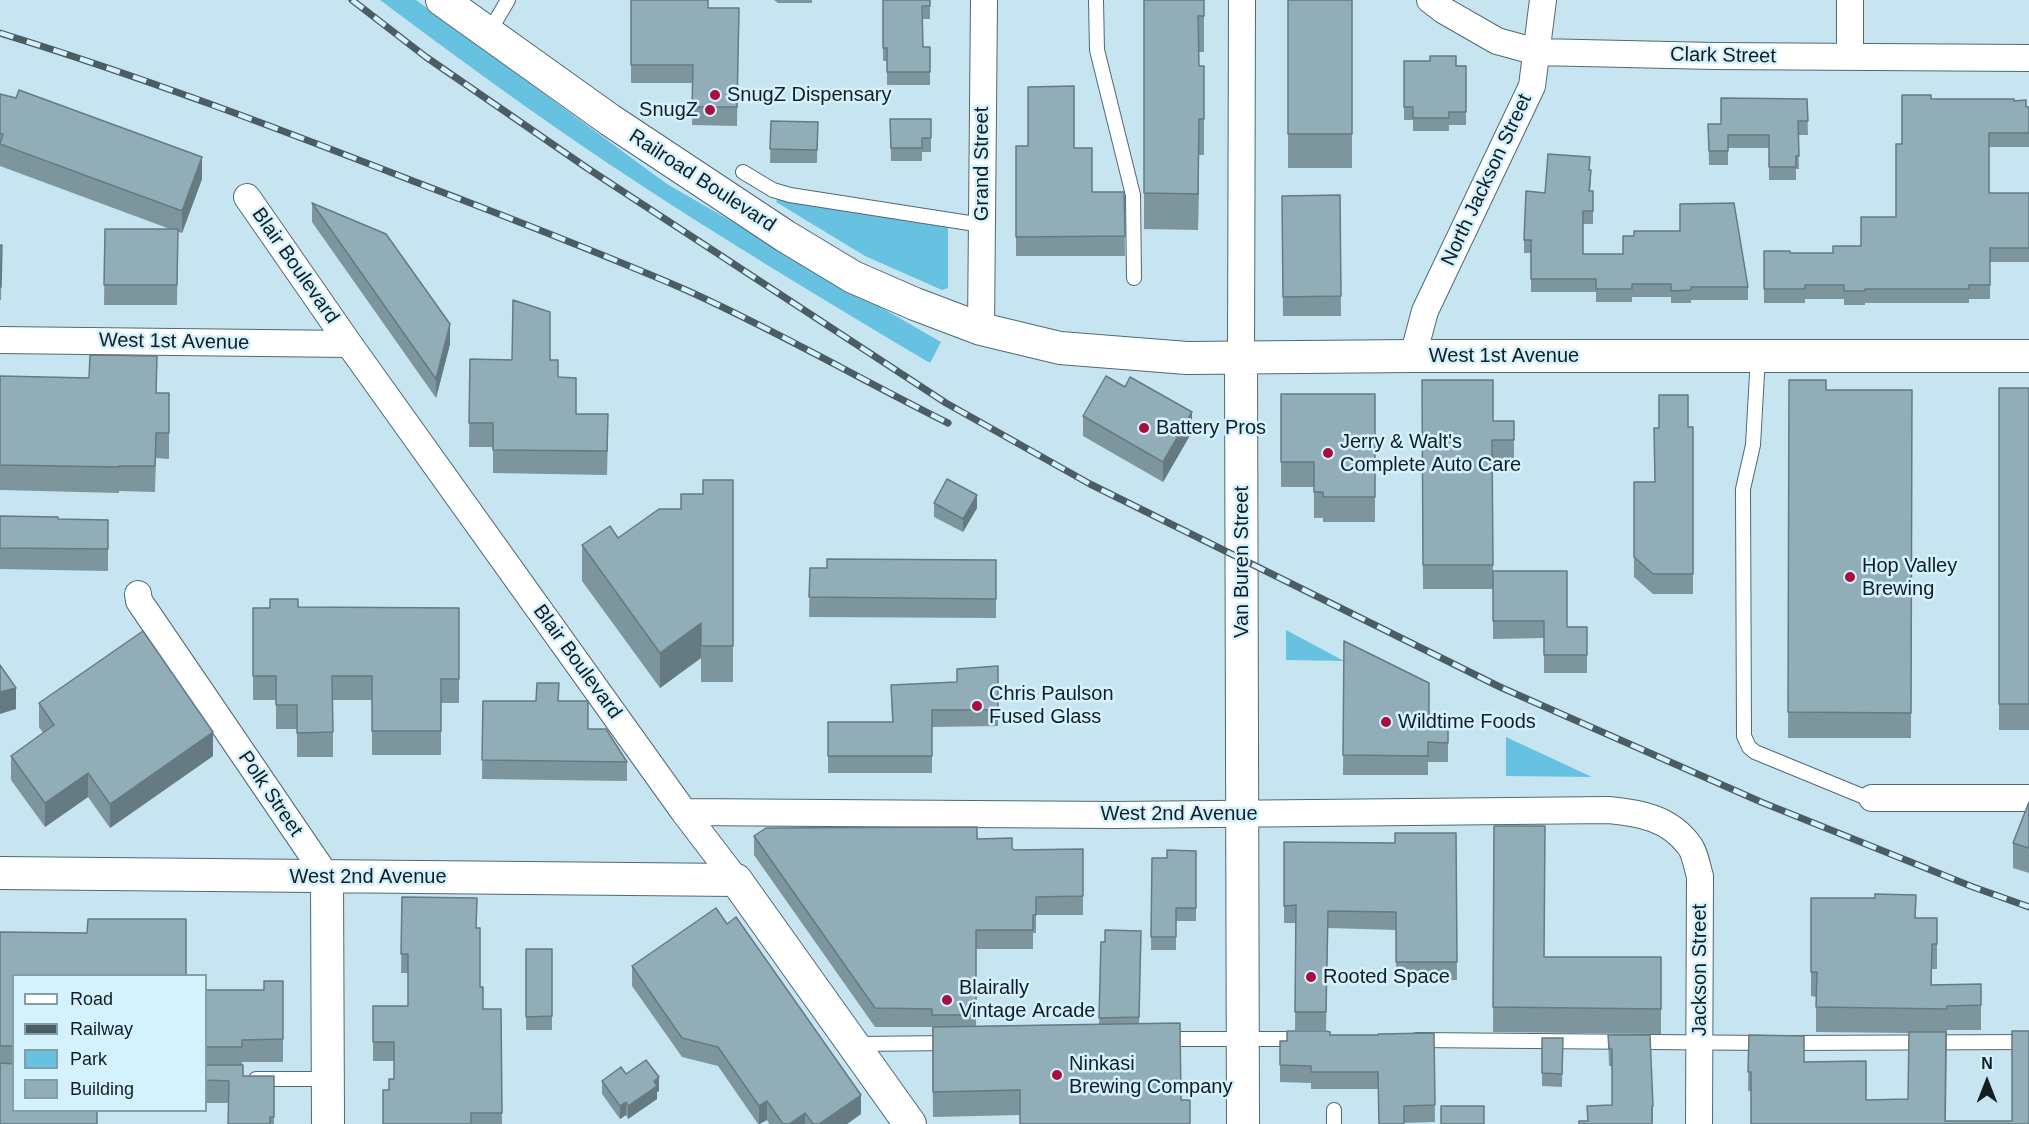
<!DOCTYPE html>
<html>
<head>
<meta charset="utf-8">
<style>
	body { margin:0 }
	#map { position:relative; width:2029px; height:1124px; overflow:hidden; background:#c7e5f0; font-family:Arial,sans-serif }
	canvas { display:block }
	.legend { position:absolute; left:12px; top:974px; width:195px; height:138px; box-sizing:border-box; background:#d4f2fd; border:2px solid #869da5; margin:0; padding:8px 10px; list-style:none; font-size:18px; color:#121e22 }
	.legend li { display:flex; align-items:center; gap:12px; height:30px }
	.legend b { width:30px; border:2px solid #869da5 }
	.north { position:absolute; left:1957px; top:1052px; width:60px; height:60px; -webkit-text-stroke:4px #d4f2fd; paint-order:stroke; rotate:0deg; font-size:16px; font-weight:700; line-height:24px; text-align:center; color:#121e22 }
	.north::after { content:''; display:block; margin:auto; width:21px; height:27px; background:#121e22; clip-path:polygon(50% 0,100% 100%,50% 72%,0 100%) }
</style>
</head>
<body>
<div id="map">
<canvas width="2029" height="1124"></canvas>
<ul class="legend">
<li><b style="height:8px;background:#fff"></b>Road</li>
<li><b style="height:8px;background:#4b5c62"></b>Railway</li>
<li><b style="height:16px;background:#67c2e1"></b>Park</li>
<li><b style="height:16px;background:#91aeb8"></b>Building</li>
</ul>
<div class="north">N</div>
</div>
<script>
const ctx = document.querySelector('canvas').getContext('2d');
ctx.lineJoin = 'round';
function paint(path, color) { ctx.fillStyle = color; ctx.fill(path, 'evenodd'); }
function trace(path, color, width, dash) { ctx.strokeStyle = color; ctx.lineWidth = width; ctx.lineCap = dash ? 'butt' : 'round'; ctx.setLineDash(dash || []); ctx.stroke(path); }
function drawText(font, color, halo, rows, align = 'center') {
  ctx.font = font + ' Arial,sans-serif'; ctx.lineWidth = 5; ctx.setLineDash([]); ctx.textBaseline = 'middle'; ctx.strokeStyle = halo; ctx.fillStyle = color; for (const [text, x, y, turn = 0] of rows) {
    ctx.save(); ctx.translate(x, y); ctx.rotate((+turn || 0) * Math.PI / 180); ctx.textAlign = isNaN(turn) ? turn : align; if (halo) ctx.strokeText(text, 0, 0); ctx.fillText(text, 0, 0); ctx.restore();
  }
}
paint(new Path2D(`
	M380,0H416L667,184L941,342L930,363C822,299 714,234 609,164C531,112 455,56 380,0Z
	M778,198L948,227V288L942,290L865,256L776,202Z
	M1286,630L1344,661L1286,660Z
	M1506,737L1592,777L1506,776Z`), '#67c2e1');
const service = new Path2D(`
	M1096,0L1097,50L1133,195L1134,278
	M488,34L508,0
	M743,172L773,190L790,195L982,225
	M1758,356L1753,445L1743,489L1744,736L1749,747L1755,752L1867,798H1872
	M1162,1039H1305
	M1417,1040L1767,1043
	M1786,1043L2029,1042
	M856,1044L951,1043
	M256,1079H328
	M1334,1124V1110`);
const minor = new Path2D(`
	M1430,0L1443,10L1497,41L1537,52L1714,56L2029,58
	M1850,0V57
	M247,197L349,344L684,812L736,880
	M981,329L984,0
	M0,340L349,344
	M1413,356L1425,311L1532,86L1543,0
	M1241,358L1242,0
	M138,594L139,601L327,877
	M1872,798H2029
	M684,812L1115,815L1609,810C1640,813 1669,818 1689,845C1695,852 1697,867 1700,876L1699,1124`);
const tertiary = new Path2D(`
	M442,0L610,120L785,236L853,277L915,304L981,329L1060,348L1187,358L1413,356H2029
	M1241,358L1243,1124
	M0,873L736,880L910,1124
	M327,877L328,1124`);
trace(service, '#4f6a74', 16);
trace(minor, '#4f6a74', 28);
trace(tertiary, '#4f6a74', 34);
trace(service, '#fff', 14);
trace(minor, '#fff', 26);
trace(tertiary, '#fff', 32);
const rail = new Path2D(`
	M352,0L426,57L587,168L946,403L1090,484L1500,687L1761,802L1973,887L2029,907
	M0,33C140,76 277,128 413,181C504,216 596,251 686,290C775,330 860,379 948,423`);
trace(rail, '#4b5c62', 7);
trace(rail, '#d4f2fd', 4.5, [14]);
paint(new Path2D(`
	M631,0L708,8H739L737,126L692,125L693,83H631Z
	M774,0H812V3H778Z
	M883,0H930V19H922L923,47H930V85H887V61H883Z
	M1144,0H1204V52H1199V66H1204V155H1199L1198,230L1144,229Z
	M1288,0H1352V168H1288Z
	M1404,61L1466,66V125H1449V131H1413V120H1404Z
	M0,94L202,179L182,233L178,232L177,305H104L105,229H170L0,166Z
	M1807,99L1808,135H1798L1799,169H1796V180H1769V148H1728V165H1709L1708,124H1721Z
	M1931,99L2014,101L2026,107H2029V147H1989V193H2029V262H1990V299H1969V303H1865V305H1844V299H1805V303H1764V251L1790,253H1833L1861,246L1896,217L1902,144Z
	M890,119H931V152H922V161H891Z
	M771,121L818,122L817,163H770Z
	M1016,146L1074,148L1092,192H1124L1125,256H1016Z
	M1590,170L1591,183L1590,191H1593V224H1583V254L1748,287V300H1691V303H1671V297H1632V302H1596V292H1531V253H1524V240L1545,193Z
	M1340,195L1341,316H1283L1282,196Z
	M312,203L450,344L436,398L312,222Z
	M0,245H2L1,300H0Z
	M470,359L550,360L576,414L608,437L607,475L493,473V447H469Z
	M0,376L157,393H169V459L156,458L155,492L119,491V493L0,490Z
	M1422,380L1493,421L1514,440V464H1492L1493,571L1567,627H1587V673H1544V638L1493,639V589H1423Z
	M1789,380L1826,390H1912L1911,738H1788Z
	M2029,388V730H1999V704Z
	M1281,394H1375V522H1323V518H1314V487H1281Z
	M1083,416L1192,432L1163,482L1083,436Z
	M1688,427H1693V594H1653L1634,577V482H1654Z
	M733,480V682H701V658L660,688L582,581V545L618,538L681,509L703,494Z
	M934,503L977,508L963,532L934,517Z
	M0,516L58,519L108,520V571L0,569Z
	M996,560V618L809,617L810,568H827Z
	M298,607L459,608V703H441V755H372V700H333V757H297V729H276V700H253V608Z
	M1344,641L1429,723H1448V762H1428V775H1343Z
	M998,666V726L932,727V773H828V722H892L891,685L957,682Z
	M483,701H559L588,729L627,762V781L482,779Z
	M39,703L213,756L110,828L88,797L45,827L11,780V756L43,733L39,727Z
	M2029,802V873L2013,868V843Z
	M1494,826L1544,957H1661V1034L1493,1032Z
	M1456,833L1457,980H1396V930L1328,928L1326,1030H1295L1296,923H1284V842L1395,843Z
	M754,836L977,839L1012,848L1014,850L1083,849V915H1036V933H1033V949H976V1026L1099,1024L1101,942H1105L1141,931L1139,1024L1020,1115L933,1117L932,1027H875L754,855Z
	M1196,851V921H1176V950H1151L1152,858H1167Z
	M402,897L477,928L480,987L483,1009H501L502,1124H383L389,1090L394,1079V1061H373V1006H408V973H401Z
	M1811,898L1916,918H1937V969H1932V985L1981,984V1030H1947L1946,1121L2029,1124H1751V1091H1748L1749,1035L1804,1062L1866,1100L1908,1099L1909,1033L1816,1032V997L1811,996Z
	M186,919L14,975V1110L0,1124V932L87,933Z
	M526,949H552V1030H526Z
	M632,966L861,1114L847,1124H769L767,1120L760,1124H758L718,1066L682,1057L632,986Z
	M283,981V1062H242L243,1076H274V1124H228L229,1103H206V990H264Z
	M1434,1033L1435,1122L1404,1123L1378,1089H1311V1083L1280,1082V1041H1287L1330,1035H1378Z
	M1608,1035L1653,1106V1123L1587,1121L1612,1105V1066H1609Z
	M1542,1038H1563L1562,1087L1542,1086Z
	M626,1074L659,1091L657,1092V1099L628,1119L626,1115L620,1119L602,1094V1081Z`), '#7d969e');
paint(new Path2D(`
	M1199,119V155L1198,230V194Z
	M202,157V179L182,233V211Z
	M450,324V344L436,398V379Z
	M1192,412V432L1163,482V462Z
	M977,495V508L963,532V519Z
	M701,623V658L660,688V653Z
	M16,688V709L0,714V692Z
	M213,732V756L110,828V804Z
	M88,773V797L45,827V803Z
	M659,1077V1091L657,1092V1099L628,1119V1106L654,1081Z
	M861,1095V1114L847,1124H819Z
	M767,1101V1120L759,1124V1106Z
	M626,1102V1115L620,1119V1106Z
	M805,1113V1124H789Z`), '#667a81');
const building = new Path2D(`
	M631,0H708V8H739L737,107H692L693,65H631Z
	M883,0H930V6H922L923,47H930V72H887V48H883Z
	M1144,0H1204V16H1198L1199,66H1204V119H1199L1198,194L1144,193Z
	M1288,0H1352V134H1288Z
	M1430,56H1456V66H1466V112H1449V118H1413V107H1404V61H1430Z
	M1074,86V148H1092V192H1124L1125,236L1016,237V146H1028V87Z
	M19,90L202,157L182,211L0,144L3,134H0V94L16,98Z
	M1902,95H1931V99H2014V101L2026,100V107H2029V133H1989V193H2029V248H1990V285H1969V289H1865V291H1844V285H1805V289H1764V251H1790V253H1833V246H1861V217H1896V144H1902Z
	M1721,98L1807,99L1808,121H1798L1799,156H1796V167H1769V135H1728V151H1709L1708,124H1721Z
	M890,119H931V138H922V148H891Z
	M771,121L818,122L817,150L770,149Z
	M1548,154L1590,157L1589,170H1591L1589,191H1593V211H1583V254H1623V236H1634V231H1680V204L1734,203L1748,287H1691V290L1671,291V284H1632V289H1596V279H1531V240H1524L1526,191L1545,193Z
	M1340,195L1341,296L1283,297L1282,196Z
	M312,203L386,234L450,324L436,379Z
	M105,229H178L177,285H104Z
	M0,245H2L1,287H0Z
	M513,300L550,312V360H558V377L576,378V414H608L607,451L493,450V423H469L470,359L512,360Z
	M90,355L157,356L156,393H169V433H156L155,466H119V467L0,465V376L89,378Z
	M1106,376L1125,387L1130,377L1192,412L1163,462L1083,416Z
	M1422,380H1493V421H1514V440H1492L1493,565H1423Z
	M1789,380H1826V390H1912L1911,713L1788,712Z
	M1999,388H2029V704H1999Z
	M1281,394H1375V497H1323V492H1314V462H1281Z
	M1659,395H1688V427H1693V574H1653L1634,557V482H1655L1654,428H1659Z
	M947,479L977,495L963,519L934,503Z
	M703,480H733V646H701V623L660,653L582,545L610,526L618,538L659,509H681V494H703Z
	M0,516L58,517V519L108,520V549L0,548Z
	M827,559L996,560V599L809,597L810,568H827Z
	M1493,571H1567V627H1587V655H1544V621H1493Z
	M270,599H298V607L459,608V679H441V731H372V676H332L333,732L297,733V705H276V676H253V608H270Z
	M143,631L213,732L110,804L88,773L45,803L11,756L54,725L39,703Z
	M1344,641L1429,683V723H1448V743L1428,742V756L1343,755Z
	M0,665L16,688L0,692Z
	M998,666V710H932V756H828V722H893L891,685L957,682V669Z
	M537,683H559L558,701H588V729H606L627,762L482,760L483,701H536Z
	M2029,802V848L2013,843Z
	M1494,826H1545L1544,957H1661V1009L1493,1007Z
	M977,827V839L1012,838V848L1014,850L1083,849V896L1036,897V915H1033V930H976V1015H932V1009L875,1008L754,836L766,828Z
	M1395,833H1456L1457,962H1396V912L1328,911L1326,1012H1295L1296,905L1284,906V842L1395,843Z
	M1167,850L1196,851V908H1176V937H1151L1152,858H1167Z
	M1875,894L1916,895L1915,918H1937V944H1932L1931,985L1981,984V1005L1947,1006V1009L1816,1007L1817,972H1811V898H1875Z
	M402,897L477,898L476,928H480V987H483V1009H501L502,1113H471V1124H383V1090H389V1079H394V1042H373V1006H408V954H401Z
	M716,908L727,924L736,917L861,1095L819,1124H813L805,1113L789,1124H783L767,1101L759,1106L718,1047L682,1038L632,966Z
	M88,919H186V975H14V1046H0V932L87,933Z
	M1105,930L1141,931L1139,1017L1099,1018L1101,942H1105Z
	M526,949H552V1016L526,1017Z
	M264,981H283V1039L242,1040V1047H206V990H264Z
	M1180,1023L1181,1100H1190V1124H1020V1090L933,1092V1027Z
	M1287,1031H1326L1330,1032V1035H1378V1034L1434,1033L1435,1105L1404,1106V1124H1379L1378,1072H1311V1066L1280,1065V1041H1287Z
	M2012,1031H2029V1124H1751V1072H1748L1749,1035L1804,1036V1062L1866,1061V1100L1908,1099L1909,1032H1946L1945,1121H2012Z
	M1608,1035H1650L1653,1106H1652V1124H1579V1121H1588L1587,1106L1612,1105V1049H1609Z
	M1542,1038H1563L1562,1074L1542,1073Z
	M646,1060L659,1077L654,1081L657,1086L628,1106L626,1102L620,1106L602,1081L621,1067L626,1074Z
	M0,1063L14,1064V1110H97V1124H0Z
	M206,1065H243V1076H274V1117H270V1124H228L229,1081L206,1080Z
	M1441,1106H1484V1124H1441Z`);
paint(building, '#91aeb8');
trace(building, '#667a81', 1.5);
for (const [x, y, r, color] of [
	[715,95,6,"#a70f3e"],
	[710,110,6,"#a70f3e"],
	[1144,428,6,"#a70f3e"],
	[1328,453,6,"#a70f3e"],
	[1850,577,6,"#a70f3e"],
	[977,706,6,"#a70f3e"],
	[1386,722,6,"#a70f3e"],
	[1311,977,6,"#a70f3e"],
	[947,1000,6,"#a70f3e"],
	[1057,1075,6,"#a70f3e"]
]) { const dot = new Path2D(); dot.arc(x, y, r, 0, 2 * Math.PI); ctx.fillStyle = color; ctx.fill(dot); trace(dot, '#d4f2fd', 2); }
drawText('20px', '#121e22', '#d4f2fd', [
	["Clark Street",1723,56,1],
	["Grand Street",982,164,-90],
	["North Jackson Street",1487,180,-65],
	["Railroad Boulevard",702,181,33],
	["Blair Boulevard",295,266,55],
	["West 1st Avenue",174,342,1],
	["West 1st Avenue",1504,356],
	["Van Buren Street",1242,562,-90],
	["Blair Boulevard",577,662,54],
	["Polk Street",270,794,56],
	["West 2nd Avenue",1179,814],
	["West 2nd Avenue",368,877],
	["Jackson Street",1700,970,-90]
]);
drawText('20px', '#121e22', '#d4f2fd', [
	["SnugZ Dispensary",727,95],
	["SnugZ",698,110,"right"],
	["Battery Pros",1156,428],
	["Jerry & Walt's",1340,442],
	["Complete Auto Care",1340,465],
	["Hop Valley",1862,566],
	["Brewing",1862,589],
	["Chris Paulson",989,694],
	["Fused Glass",989,717],
	["Wildtime Foods",1398,722],
	["Rooted Space",1323,977],
	["Blairally",959,988],
	["Vintage Arcade",959,1011],
	["Ninkasi",1069,1064],
	["Brewing Company",1069,1087]
], 'left');
</script>
</body>
</html>
